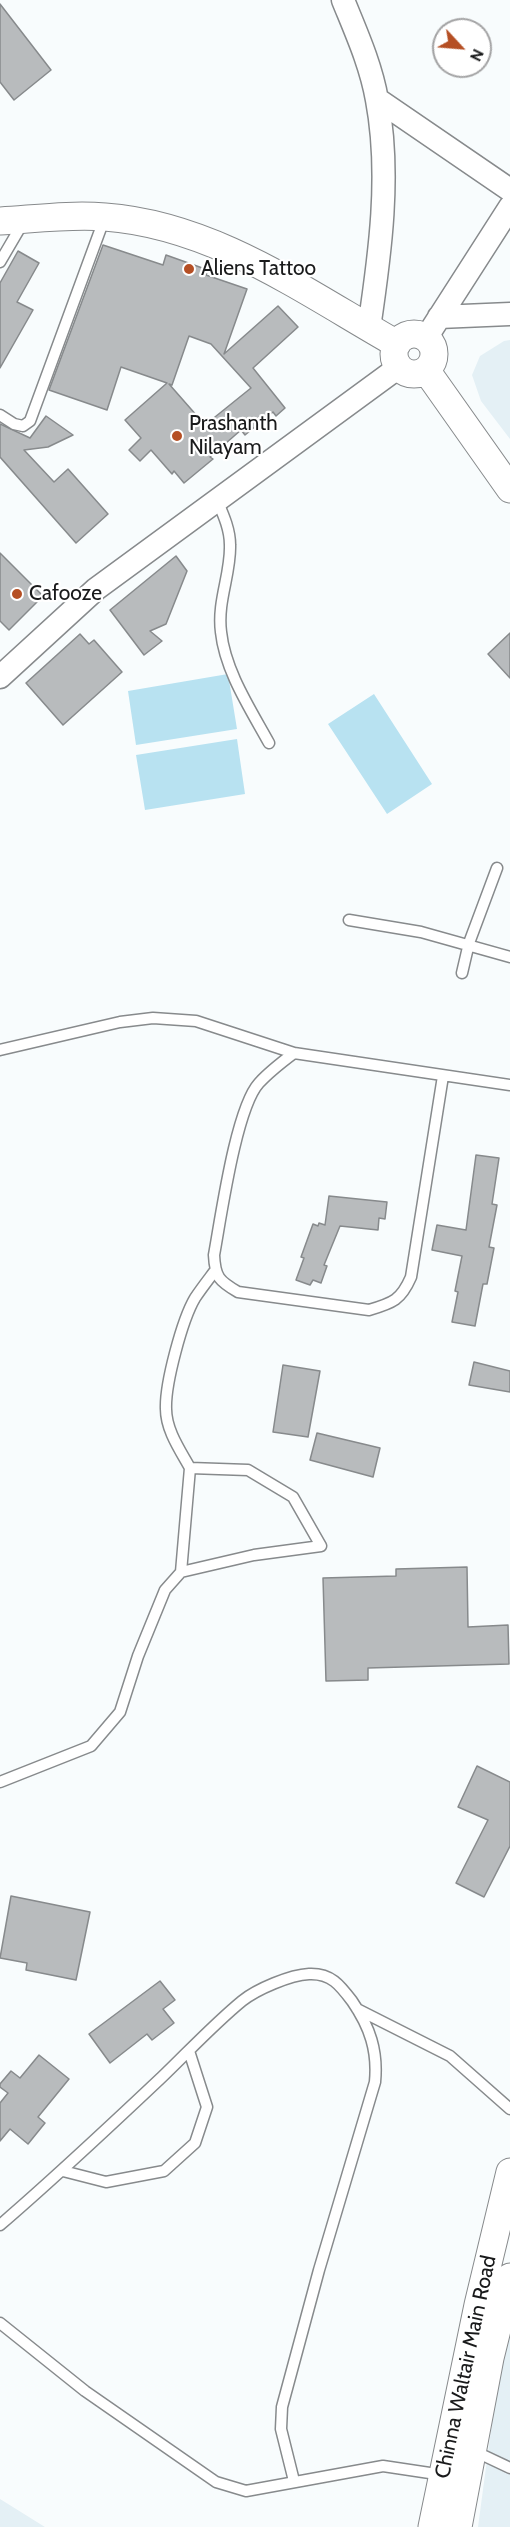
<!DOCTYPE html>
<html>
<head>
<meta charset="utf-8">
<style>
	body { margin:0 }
	#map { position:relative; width:510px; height:2527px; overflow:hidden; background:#f8fcfd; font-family:Cabin,sans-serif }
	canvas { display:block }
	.north { position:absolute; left:432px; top:18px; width:60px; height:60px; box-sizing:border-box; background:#fff; border:2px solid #a3a3a4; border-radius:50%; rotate:116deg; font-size:16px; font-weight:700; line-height:24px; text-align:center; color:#191a1b }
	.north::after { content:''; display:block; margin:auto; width:21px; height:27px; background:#b54f24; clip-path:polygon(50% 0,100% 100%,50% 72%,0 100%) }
</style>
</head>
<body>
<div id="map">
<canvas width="510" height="2527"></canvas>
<div class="north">N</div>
</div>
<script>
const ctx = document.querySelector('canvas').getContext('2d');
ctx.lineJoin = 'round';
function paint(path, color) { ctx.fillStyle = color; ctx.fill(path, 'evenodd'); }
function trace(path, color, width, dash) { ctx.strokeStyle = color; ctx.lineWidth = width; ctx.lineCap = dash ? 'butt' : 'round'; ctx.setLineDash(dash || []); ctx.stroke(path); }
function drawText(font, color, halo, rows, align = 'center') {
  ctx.font = font + ' Cabin,sans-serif'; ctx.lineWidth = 4.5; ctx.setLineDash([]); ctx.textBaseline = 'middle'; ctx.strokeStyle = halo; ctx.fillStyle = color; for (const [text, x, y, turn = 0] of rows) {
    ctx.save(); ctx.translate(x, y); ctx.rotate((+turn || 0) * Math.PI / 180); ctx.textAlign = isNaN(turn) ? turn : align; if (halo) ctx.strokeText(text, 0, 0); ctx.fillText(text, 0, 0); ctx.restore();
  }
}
paint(new Path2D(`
	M510,340V439L481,401L472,375L480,356L504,341Z
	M510,2329V2527H478L501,2355Z
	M0,2499L45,2527H0Z`), '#e4f0f5');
paint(new Path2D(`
	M228,674L237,729L136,745L128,691Z
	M374,694L432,784L387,814L328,724Z
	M237,739L245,794L145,810L136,755Z`), '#b8e2f1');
const building = new Path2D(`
	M0,4L51,70L14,100L0,82Z
	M103,245L163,265L166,255L208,270L206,275L247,289L224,354L278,306L298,327L253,368L285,408L276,416L273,412L245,435L241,430L210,457L213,459L184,483L174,471L172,474L151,450L140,461L129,450L141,438L125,420L167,383L121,367L107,410L49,390ZM189,336L211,344L251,388L205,425L169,384L172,385Z
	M18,251L39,263L17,302L33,310L0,368V283Z
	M46,416L73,435L48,447L24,450L54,482L68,469L108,514L76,543L0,457V424L30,438Z
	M0,553L43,596L9,630L0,621Z
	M176,556L187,571L166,624L150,631L162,641L144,655L110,610Z
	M510,633V678L488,654Z
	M80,634L89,644L94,640L122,672L63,725L26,683Z
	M476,1155L499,1158L492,1204L497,1205L489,1247L494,1248L487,1284H483L475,1326L452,1322L458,1292L455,1291L462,1256L432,1250L437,1225L466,1230Z
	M329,1196L387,1202L385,1219L379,1218L378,1230L340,1226L324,1265L327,1266L321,1283L313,1280L310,1285L296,1280L304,1258L301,1257L313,1224L318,1226L319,1223L325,1225Z
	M474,1362L510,1371V1392L469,1385Z
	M283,1365L320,1371L308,1437L273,1432Z
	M317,1433L380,1448L373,1477L310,1460Z
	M467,1567L468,1627L508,1625L509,1664L368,1668V1680L326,1681L323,1578L396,1576V1569Z
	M477,1766L510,1782V1846L484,1897L456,1883L488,1820L458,1807Z
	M11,1896L90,1912L76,1980L26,1970L27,1963L0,1958Z
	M160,1981L175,2000L163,2009L174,2023L152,2040L147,2034L110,2063L89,2034Z
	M39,2055L69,2079L38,2117L45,2123L28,2144L10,2129L0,2141V2103L8,2093L0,2087V2084L11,2071L20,2078Z`);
paint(building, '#b8bbbd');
trace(building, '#878a8c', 1.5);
const service = new Path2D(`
	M0,262L24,221
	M0,415L14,424L23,426L30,421L105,217
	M217,500C223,514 230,529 230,545C231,574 217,601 221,632C225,671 251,710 269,743
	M349,920L421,932L510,957
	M462,973L469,943L497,868
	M0,1050L120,1022L153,1018L196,1021L294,1053L510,1085
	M294,1053C282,1062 269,1072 259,1083C236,1108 221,1217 214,1255C215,1277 219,1281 238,1292L369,1310C393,1303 401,1300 411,1277L443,1076
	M181,1572L254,1555L321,1546L293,1497L248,1470L190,1468C180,1450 166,1430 166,1409C165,1384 182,1320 195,1298C201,1289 208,1280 214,1272
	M0,1782L91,1746L120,1712L138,1656L165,1590L181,1572L190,1468
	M357,2009L450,2056L510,2109
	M63,2171L106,2182L164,2171L195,2143L207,2107L189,2051
	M0,2225C56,2177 109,2127 162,2077C188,2052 214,2024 242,2001C257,1989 290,1975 309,1974C331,1973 340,1985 352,2001C370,2027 378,2051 375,2082L319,2270L282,2407L281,2429L294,2481
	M0,2323L85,2391L216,2482L246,2491L383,2466L443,2475
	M472,2450L510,2468`);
const minor = new Path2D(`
	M343,0C356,32 371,65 377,100C391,174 380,254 369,328
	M377,99L510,190
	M439,317L510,314
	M426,338L510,207
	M0,677L96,589L399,367`);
const tertiary = new Path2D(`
	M0,221C34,219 71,214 105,217C214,225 305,292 397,344
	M394 354a20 20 0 1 1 40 0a20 20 0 1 1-40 0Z
	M426,370L510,489
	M432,2527L478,2305L510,2172
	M458,2527L490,2358L510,2277`);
trace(service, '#878a8c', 13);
trace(minor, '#878a8c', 25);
trace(tertiary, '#878a8c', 29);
trace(service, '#fff', 10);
trace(minor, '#fff', 22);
trace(tertiary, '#fff', 27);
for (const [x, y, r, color] of [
	[189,269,6,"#b54f24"],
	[177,436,6,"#b54f24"],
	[17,594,6,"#b54f24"]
]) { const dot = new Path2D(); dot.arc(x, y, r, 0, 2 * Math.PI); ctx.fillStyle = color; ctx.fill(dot); trace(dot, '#fff', 2); }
drawText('21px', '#191a1b', '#fff', [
	["Aliens Tattoo",201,269],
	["Prashanth",189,424],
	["Nilayam",189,448],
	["Cafooze",29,594]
], 'left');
drawText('21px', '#191a1b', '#fff', [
	["Chinna Waltair Main Road",466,2367,-78]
]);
</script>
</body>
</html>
